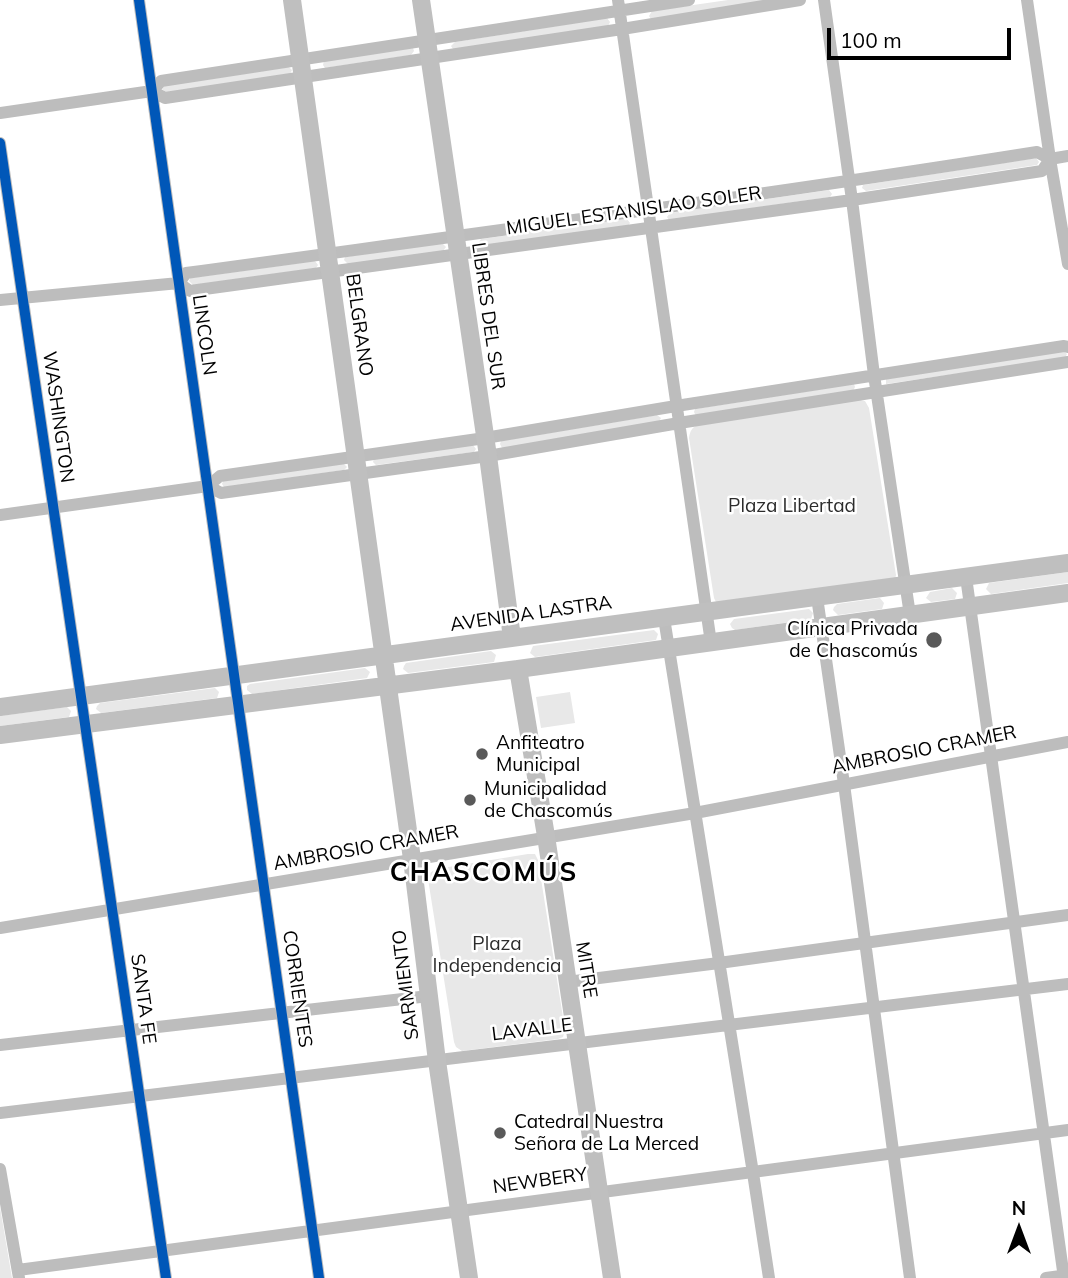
<!DOCTYPE html>
<html>
<head>
<meta charset="utf-8">
<style>
	body { margin:0 }
	#map { position:relative; width:1068px; height:1278px; overflow:hidden; background:#fff; font-family:Mulish,sans-serif }
	canvas { display:block }
	.north { position:absolute; left:984px; top:1194px; width:70px; height:70px; -webkit-text-stroke:5px #fff; paint-order:stroke; rotate:0deg; font-size:19px; font-weight:700; line-height:28px; text-align:center; color:#000 }
	.north::after { content:''; display:block; margin:auto; width:24px; height:32px; background:#000; clip-path:polygon(50% 0,100% 100%,50% 72%,0 100%) }
	.scale { position:absolute; left:827px; top:28px; width:184px; height:32px; box-sizing:border-box; border:4px solid #000; border-top:0; padding-left:9px; font-size:21px; line-height:24px; white-space:nowrap; color:#000; -webkit-text-stroke:5px #fff; paint-order:stroke }
</style>
</head>
<body>
<div id="map">
<canvas width="1068" height="1278"></canvas>
<div class="north">N</div>
<div class="scale">100 m</div>
</div>
<script>
const ctx = document.querySelector('canvas').getContext('2d');
ctx.lineJoin = 'round';
function paint(path, color) { ctx.fillStyle = color; ctx.fill(path, 'evenodd'); }
function trace(path, color, width, dash) { ctx.strokeStyle = color; ctx.lineWidth = width; ctx.lineCap = dash ? 'butt' : 'round'; ctx.setLineDash(dash || []); ctx.stroke(path); }
function drawText(font, color, halo, rows, align = 'center') {
  ctx.font = font + ' Mulish,sans-serif'; ctx.lineWidth = 5; ctx.setLineDash([]); ctx.textBaseline = 'middle'; ctx.strokeStyle = halo; ctx.fillStyle = color; for (const [text, x, y, turn = 0] of rows) {
    ctx.save(); ctx.translate(x, y); ctx.rotate((+turn || 0) * Math.PI / 180); ctx.textAlign = isNaN(turn) ? turn : align; if (halo) ctx.strokeText(text, 0, 0); ctx.fillText(text, 0, 0); ctx.restore();
  }
}
paint(new Path2D(`
	M728,0H779L651,19L649,16L652,11Z
	M607,18L610,22L608,26L453,49L451,46L455,42Z
	M413,48L414,51L411,55L325,68L323,65L324,61Z
	M289,67L292,70L290,74L167,93L162,89L164,86Z
	M1036,158L1039,162L1037,165L866,191L862,188L863,185Z
	M829,190L832,194L830,197L669,220L667,217L670,213Z
	M627,219L630,223L628,226L480,246L478,243L481,239Z
	M442,243L446,247L443,251L348,264L344,260L345,257Z
	M315,261L318,265L316,268L193,285L189,281L190,278Z
	M1064,351L1067,354L1065,358L886,384V379Z
	M854,384L855,387L853,391L696,416L694,412L695,409Z
	M860,400L865,401L869,408L896,575L895,580L717,604L714,598L689,438C690,431 692,428 697,425Z
	M657,415L661,418L659,422L502,448L500,444L501,441Z
	M473,445L476,449L474,452L376,465L373,462L374,459Z
	M343,463L347,467L344,470L224,487L222,484L223,481Z
	M1068,572V583L991,594L986,589L989,583Z
	M952,588L957,593L955,599L931,602L926,598L930,592Z
	M880,598L884,603L882,609L838,615L833,610L834,607L837,604Z
	M809,609L813,613L811,619L735,630L732,628L730,624L734,619Z
	M654,630L658,634L656,640L535,657L530,653L533,646Z
	M491,651L496,655L494,662L408,673L403,669L404,666L406,663Z
	M365,668L370,672L367,678L252,694L247,690V686L250,684Z
	M215,688L219,692L217,698L101,713L96,709L97,706L100,703Z
	M570,692L575,723L541,728L536,697Z
	M67,707L71,711L69,717L0,726V716Z
	M528,854H535L538,860L565,1030L563,1037L558,1039L462,1051L456,1047L454,1042L428,879L430,873L436,869Z
	M0,1207L12,1278H0Z`), '#e8e8e8');
trace(new Path2D(`
	M139,0L319,1278
	M618,0L711,643
	M824,0L852,200L874,375L910,615
	M1027,0L1050,159L1068,264
	M152,91L161,81L689,0
	M0,113L152,91L165,98L622,29L800,0
	M0,143L166,1278
	M179,283L186,273C470,234 754,197 1037,152L1050,159L1068,156
	M0,300L179,283L190,291L852,200L1042,171L1050,159
	M208,486L221,493L488,456L679,423L1068,362
	M0,515L208,486L220,476L485,438L676,406L1064,346L1068,347
	M966,577L1064,1278
	M817,597L844,784L910,1278
	M664,618L753,1173L769,1278
	M0,928L695,813L1068,742
	M567,982L719,963L1068,915
	M0,1045L429,996
	M0,1113L1068,984
	M0,1169L19,1278
	M18,1270L1068,1130
	M1046,1278L1068,1275`), '#bdbdbd', 12);
trace(new Path2D(`
	M292,0L412,859L437,1061L469,1278
	M421,0L488,456L512,638
	M518,669L546,836L612,1278
	M0,707L1068,563
	M0,735L518,669L1068,593`), '#bfbfbf', 18);
trace(new Path2D(`
	M139,0L319,1278
	M0,143L166,1278`), '#0057b8', 10);
for (const [x, y, r, color] of [
	[934,640,9,"#595959"],
	[482,754,7,"#595959"],
	[470,800,7,"#595959"],
	[500,1133,7,"#595959"]
]) { const dot = new Path2D(); dot.arc(x, y, r, 0, 2 * Math.PI); ctx.fillStyle = color; ctx.fill(dot); trace(dot, '#fff', 2.5); }
drawText('19px', '#000', '#fff', [
	["MIGUEL ESTANISLAO SOLER",634,211,-8],
	["LIBRES DEL SUR",488,316,82],
	["BELGRANO",359,325,82],
	["LINCOLN",204,335,82],
	["WASHINGTON",58,417,82],
	["AVENIDA LASTRA",531,614,-8],
	["AMBROSIO CRAMER",924,750,-11],
	["AMBROSIO CRAMER",366,848,-10],
	["MITRE",586,970,81],
	["SARMIENTO",406,985,-97],
	["CORRIENTES",297,989,82],
	["SANTA FE",143,999,82],
	["LAVALLE",532,1030,-7],
	["NEWBERY",540,1181,-8]
]);
drawText('19px', '#2c2c2c', '#fff', [
	["Plaza Libertad",792,506],
	["Plaza",497,944],
	["Independencia",497,966]
]);
drawText('19px', '#000', '#fff', [
	["Clínica Privada",918,629,"right"],
	["de Chascomús",918,651,"right"],
	["Anfiteatro",496,743],
	["Municipal",496,765],
	["Municipalidad",484,789],
	["de Chascomús",484,811],
	["Catedral Nuestra",514,1122],
	["Señora de La Merced",514,1144]
], 'left');
ctx.letterSpacing = '2px';
drawText('bold 26px', '#000', '#fff', [
	["CHASCOMÚS",484,873]
]);
ctx.letterSpacing = '0px';
</script>
</body>
</html>
